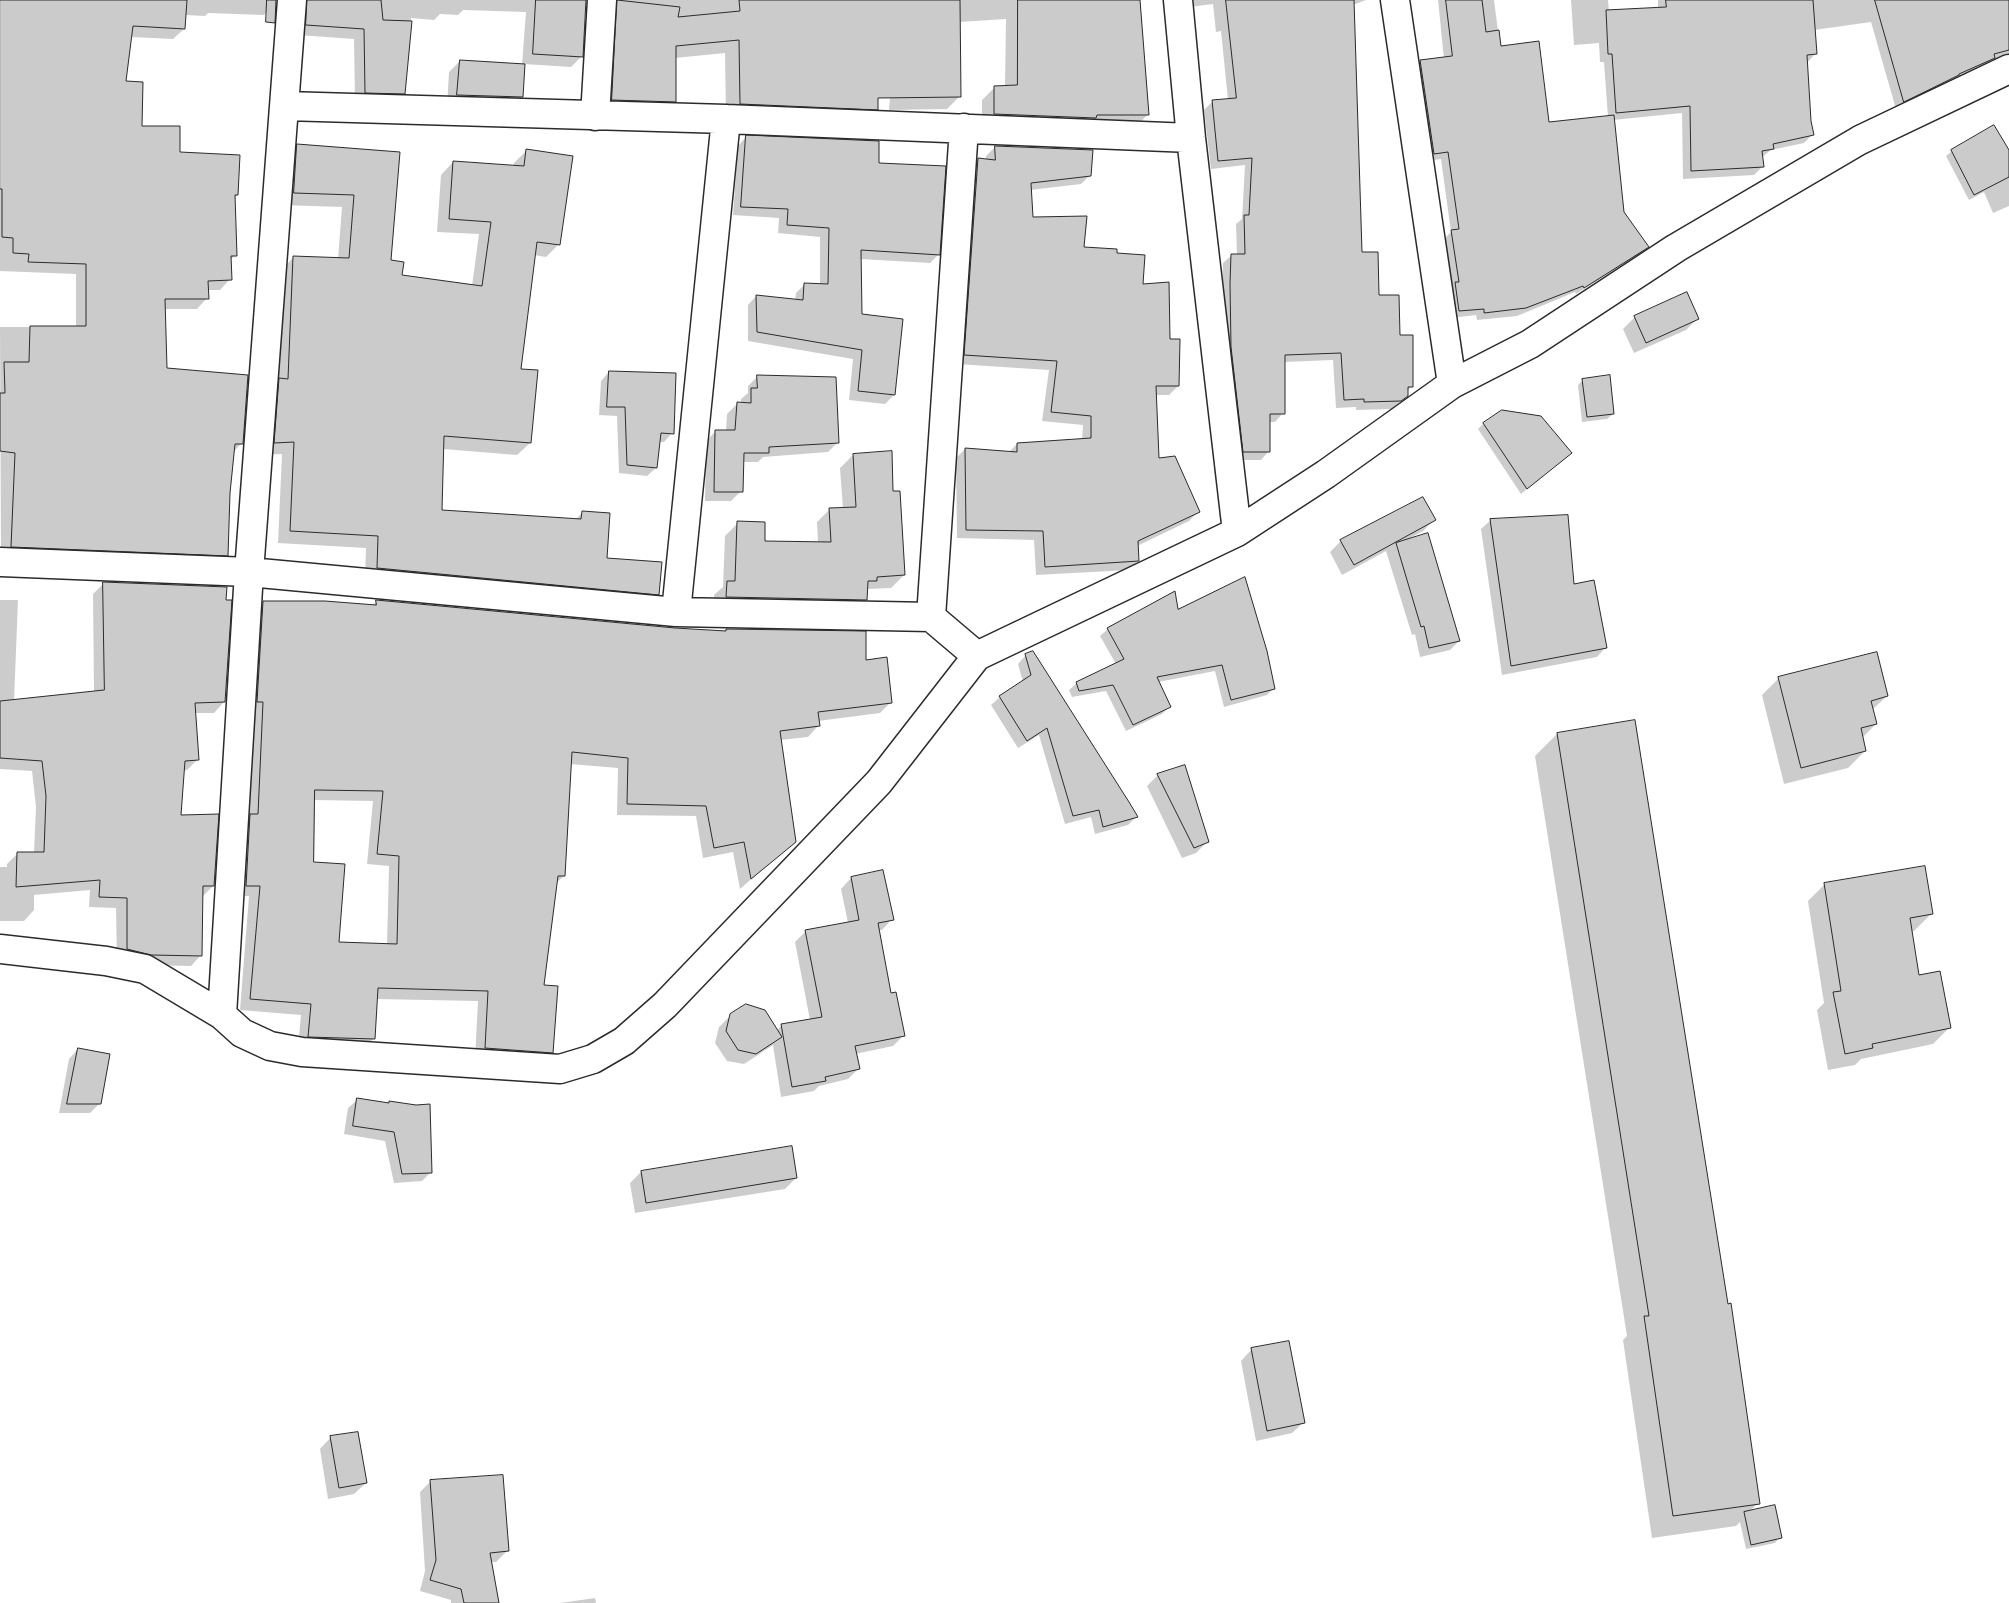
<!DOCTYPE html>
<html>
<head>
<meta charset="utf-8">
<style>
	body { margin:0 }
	canvas { display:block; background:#fff }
</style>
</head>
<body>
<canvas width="2009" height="1603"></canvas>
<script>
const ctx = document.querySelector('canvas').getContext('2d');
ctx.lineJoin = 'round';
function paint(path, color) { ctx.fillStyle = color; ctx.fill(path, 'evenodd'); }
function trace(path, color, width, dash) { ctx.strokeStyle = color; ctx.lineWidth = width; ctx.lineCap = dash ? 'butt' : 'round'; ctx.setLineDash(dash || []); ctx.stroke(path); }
paint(new Path2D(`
	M0,0H276L275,4L264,15L208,13L205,16L185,15L184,29L173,39L131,37L125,82L140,127L237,195L234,198L236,255L230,260V279L220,290H207V298L197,309H164L166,369L242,443L233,452L229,493L227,555L216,566L1,557L0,327H76V274L0,271Z
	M292,0H586L582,56L571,67L524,64L522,97L511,108L447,106L449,72L460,61L522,65L526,12L463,10L458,15L440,14L434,20L411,18L404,93L394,104L355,103L354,39L298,35Z
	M613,0H868L877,109L863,123L726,118L725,53L675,58V101L661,116L598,114Z
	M898,0H1140L1148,114L1136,127L982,126V100L995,87H1005L1006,19L959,22L960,96L947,109L889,110Z
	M1190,0H1366L1353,5L1361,253L1378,297L1398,336L1412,386L1407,391V396L1392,409L1356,410V407L1336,408L1333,360L1284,362L1283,413L1275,422H1269V451L1261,460H1236L1222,293L1223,263L1232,255H1237L1236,224L1242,219L1245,165L1211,169L1204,110L1212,102L1228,100L1221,31L1216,32L1213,4L1190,7Z
	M1438,0H1494L1500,47L1548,123L1608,117L1604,62H1600L1599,43L1574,45L1571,0H1608L1609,11L1658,9V0H2009V56L1991,60L1985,66L1896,109L1871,22L1814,30L1815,54L1807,63L1809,121L1812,135L1804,143L1771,150L1761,158L1762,167L1754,175L1683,179L1682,113L1613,120L1623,213L1647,247L1640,254L1576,294L1575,292L1517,316L1477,320L1476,315L1451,318L1444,239L1451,232L1441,159L1427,161L1413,69L1420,61L1444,59Z
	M746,137L878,164L939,254L930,263L860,259L861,315L894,395L885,404L849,400L853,359L748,341V305L756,296L795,301L796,293L805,284L820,285V237L778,233L779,218L733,215L738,146Z
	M297,145L399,153L389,261L401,276L472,286L479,234L437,232L441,175L453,162L513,166L514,163L526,151L559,244L546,257L534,255L519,370L530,443L517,455L443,449L441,511L575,520L582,513L606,559L658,594L645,607L365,580L366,548L278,543L282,454L262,455L281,270L293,258L338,259L342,207L282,205L285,157Z
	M995,147L1090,175L1081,184L1030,190L1032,218L1083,248L1115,254L1141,285L1169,340L1178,386L1169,395H1155L1158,460L1198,512L1189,521L1137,546L1138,561L1129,570L1036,575L1034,540L957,538L956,458L965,449L1009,452L1017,444L1082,440L1083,425L1042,421L1049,370L956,364L969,168L978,159L986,160V156Z
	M1952,151L2009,152V206L1993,213L1984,192L1969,200L1946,156Z
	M1687,294L1697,319L1686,330L1634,353L1623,329L1635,317Z
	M609,372L672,433L664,442H659L656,468L647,476L619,473L617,416L599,415L601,381Z
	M758,376L838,442L828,452L763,457L758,462H742L741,491L731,501H705L706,441L716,431H726L727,414L737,404H741V399L748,393V386Z
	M1583,380L1613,414L1607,419L1582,422L1578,385Z
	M1483,424L1565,458L1521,494L1478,429Z
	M853,455L892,493L904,575L891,588L867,589L866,600L853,613L714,610V595L723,587L725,536L738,523L763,542L818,543L817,522L830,509H843L840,468Z
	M1434,520L1423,531L1410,538L1459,641L1450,650L1420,657L1415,634L1412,635L1386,551L1342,575L1330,552L1341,541L1368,525L1369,527Z
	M1491,520L1573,586L1606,647L1597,657L1502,675L1481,529Z
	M104,583L224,702L214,713H194L197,760L187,770L183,771L180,816L213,886L202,897L201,955L191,966L140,965L117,960L116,908L89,907L90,890L34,895V910L24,921H0V867H7V864L18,853H34L36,807L32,771L0,769V600H18L14,701L94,692L93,594Z
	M377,601L674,629L724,632L726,630L864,662L891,702L880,713L818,721V726L808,737L780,740L795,841L740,889L733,852L703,858L696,816L617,815L618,768L570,764L564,876L555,884L543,986L552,1052L541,1063L475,1059L478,1001L376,999L374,1038L363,1049L298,1047L301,1015L240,1010L249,896H235L253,613L263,602L372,606ZM313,800L373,801L367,864L389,866L387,945L337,943L312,863Z
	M1177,611L1274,688L1267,695L1224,707L1215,671L1158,682L1169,707L1162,714L1126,731L1106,691L1072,697L1069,690L1077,683L1116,664L1100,636L1108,629Z
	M1026,655L1136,817L1128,825L1095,834L1091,817L1065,824L1039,735L1018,748L991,705L1000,697L1023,682L1018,664Z
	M1779,678L1887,696L1872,710L1876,724L1862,738L1865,751L1848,768L1784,784L1762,695Z
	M1557,734L1758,1503L1750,1511L1780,1537L1775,1543L1746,1549L1740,1522L1736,1526L1652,1538L1623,1340L1627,1336L1535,756Z
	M1158,775L1207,842L1196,853L1182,858L1147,786Z
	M851,878L892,919L882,930H878L890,994L903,1036L893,1046L855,1054L858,1069L848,1079L819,1086L814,1091L781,1097L773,1045L744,1064L727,1061L715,1043L719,1027L731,1015L777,1030L782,1025L810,1020L795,942L806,931L848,923L841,889Z
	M1825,884L1931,914L1914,931H1911L1918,977L1950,1027L1933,1044L1861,1059L1855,1065L1828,1070L1817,1010L1824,1003L1808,901Z
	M78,1049L100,1103L90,1113H59L69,1059Z
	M357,1100L416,1107L431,1172L422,1181L394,1183L385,1141L344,1134L348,1108Z
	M641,1172L796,1178L785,1189L635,1213L630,1183Z
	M1252,1349L1304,1422L1292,1433L1256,1441L1241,1361Z
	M331,1437L366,1483L354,1494L328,1499L320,1449Z
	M431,1481L507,1551L496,1562H490L498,1603H451V1600L420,1591L425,1571L420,1492Z
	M595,1598L596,1603H560Z`), '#0003');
const building = new Path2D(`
	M0,0H187L185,29L133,26L126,81L143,82L142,126H180V152L240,155L238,195H235L237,256H231L232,280L208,281L209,299H165L167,368L248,375L243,444H235L230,493L228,556L11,547L15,453L0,451V393H5L4,362H29L30,326H86V264L28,262L29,254L13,253V238L2,237V189H0Z
	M267,0H276L275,23L266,22Z
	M307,0H381L383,20L412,21L405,94L365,93L364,29L306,25Z
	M536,0H586L583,57L533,54Z
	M617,0L680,7L678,17L740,11L739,0H960L961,97L878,98V110L740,104L739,40L676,46V102L612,100Z
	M1018,0H1140L1149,115H1097L1096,118L994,114V86L1017,85Z
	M1226,0H1354L1362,252H1378L1379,295H1399L1400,335H1413V387H1408V396L1401,401L1364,402V399L1344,400L1341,353L1285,355V414H1270V452H1243L1231,347L1230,284L1231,254H1245L1244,215H1249L1252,158L1218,161L1212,100L1236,98Z
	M1446,0H1482L1486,32L1499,30L1501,46L1539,41L1549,122L1614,115L1624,212L1649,247L1584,288L1583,286L1526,308L1484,313V309L1459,311L1455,282H1459L1451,230L1459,229L1448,152L1434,154L1420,60L1452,56Z
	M1666,0H1813L1817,54L1807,55L1811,121L1814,135L1773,144L1774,149L1762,151L1764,167L1691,171L1690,106L1616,113L1612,54H1608L1606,10L1666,7Z
	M1875,0H2009V50L1994,54L1995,58L1959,74V75L1904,102Z
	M460,60L525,64L523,97L457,95Z
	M1994,125L2009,150V177L1974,195L1951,150Z
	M746,135L879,141V163L946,166L940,255L861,250L862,314L903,319L895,395L858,391L862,350L757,332L756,295L803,300L804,283L828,284L829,228L787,225L788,209L741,207Z
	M297,144L400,152L391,260L404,262L402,275L482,286L491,222L449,219L453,161L524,166L526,149L573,156L560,245L537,242L521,369L538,370L531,443L444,436L442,510L581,519L582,511L610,513L607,558L662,562L659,595L377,568L378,536L290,531L294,442L274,443L279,378L288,379L293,256L349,258L354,195L294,193Z
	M995,146L1093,150L1091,176L1031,183L1033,217L1087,216L1084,247L1117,249V253L1145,255L1143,284L1169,282L1170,339H1180L1179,386H1156L1159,458L1175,456L1200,512L1138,541L1139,561L1045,567L1043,531L966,530L965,448L1017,452V443L1091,438V416L1051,412L1057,361L964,355L978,158L995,160Z
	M1687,292L1699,319L1646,343L1634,316Z
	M609,371L676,373L674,434L661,433L657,468L627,465L625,407H607Z
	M757,375L836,377L839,443L769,447V453H744L743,492H714L715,430H735L737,402L751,403V388H757Z
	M1610,375L1614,414L1587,417L1582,379Z
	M1502,410L1541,416L1572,453L1527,489L1483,423Z
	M892,451L893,491H900L905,575L877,577V581H868L867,600L726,597L727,581H735L737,521L765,522V541L831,542L829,508L856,507L853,454Z
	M1423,497L1436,520L1354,565L1340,540Z
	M1568,515L1574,584L1594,580L1607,648L1511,666L1490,519Z
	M1428,533L1460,641L1429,648L1424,626L1421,627L1396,543Z
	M1245,577L1267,651L1275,689L1231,700L1222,665L1157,677L1171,707L1133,725L1113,685L1079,691L1076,682L1124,659L1107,628L1175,591L1178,609Z
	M103,582L227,587L226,600H232L225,702L195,703L199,760L185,761L181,815L219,814L214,886H203L202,956L151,955L127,949V898L99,897L100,880L16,887L17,852H44L46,796L42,761L0,758V701L104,690Z
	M376,600L675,628L726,631V629L866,631V660L887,657L892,703L818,712L820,726L780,731L796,842L751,879L744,842L714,848L706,806L627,804L628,758L572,752L565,876H558L544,985L558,986L553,1053L485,1048L488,991L378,988L375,1039L308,1037L311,1004L250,999L260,886H246L250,814H258L263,702H257L263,601H325L376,605ZM315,790L383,791L377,854L399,856L397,944L339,942L345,864L314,862Z
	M1033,651L1129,802L1138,817L1103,827L1099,810L1073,816L1047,728L1027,741L999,696L1031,675L1025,654Z
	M1877,652L1888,696L1871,701L1877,724L1861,728L1866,751L1801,768L1778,677Z
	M1635,720L1728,1304L1731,1303L1760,1504L1673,1516L1644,1316H1649L1557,733Z
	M1185,765L1209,842L1194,848L1157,774Z
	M1925,866L1933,914L1910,918L1919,975L1940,971L1951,1028L1872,1044L1873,1048L1845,1054L1833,992L1841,991L1824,883Z
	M883,870L894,920L878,923L891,993L896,992L905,1036L855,1046L860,1069L825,1077L826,1081L792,1087L781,1024L822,1017L805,930L859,920L851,877Z
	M746,1004L765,1010L782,1037L756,1054L738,1050L726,1031L730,1014Z
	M78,1048L110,1054L101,1104H67Z
	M357,1098L389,1103V1101L416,1105L430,1104L432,1173L402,1174L394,1132L353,1126Z
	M792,1146L797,1178L646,1203L641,1171Z
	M1289,1341L1305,1423L1267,1431L1251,1348Z
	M358,1432L367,1483L339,1488L330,1436Z
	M503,1475L509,1551L490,1553L499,1603H464L461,1589L430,1580L436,1560L430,1480Z
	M1775,1505L1782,1538L1751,1545L1744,1512Z`);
paint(building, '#cbcbcb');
trace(building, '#2b2b2b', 1);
const minor = new Path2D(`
	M1178,0L1191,138L1237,532
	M1395,0L1452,384
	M285,106L726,119L1191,138
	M595,116L602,0
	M0,562L249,572L676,612L931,617L977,656
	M676,612L726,119
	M931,617L964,128
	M0,949L106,961L145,969L222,1015L242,1033L270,1046L302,1052L560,1069L593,1059L624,1041L665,1005L879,782L977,656L1237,532L1326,474L1452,384L1530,344L1676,248L1860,140L2009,69
	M222,1015L249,572L292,0`);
trace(minor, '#2b2b2b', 31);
trace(minor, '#fff', 28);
</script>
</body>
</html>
